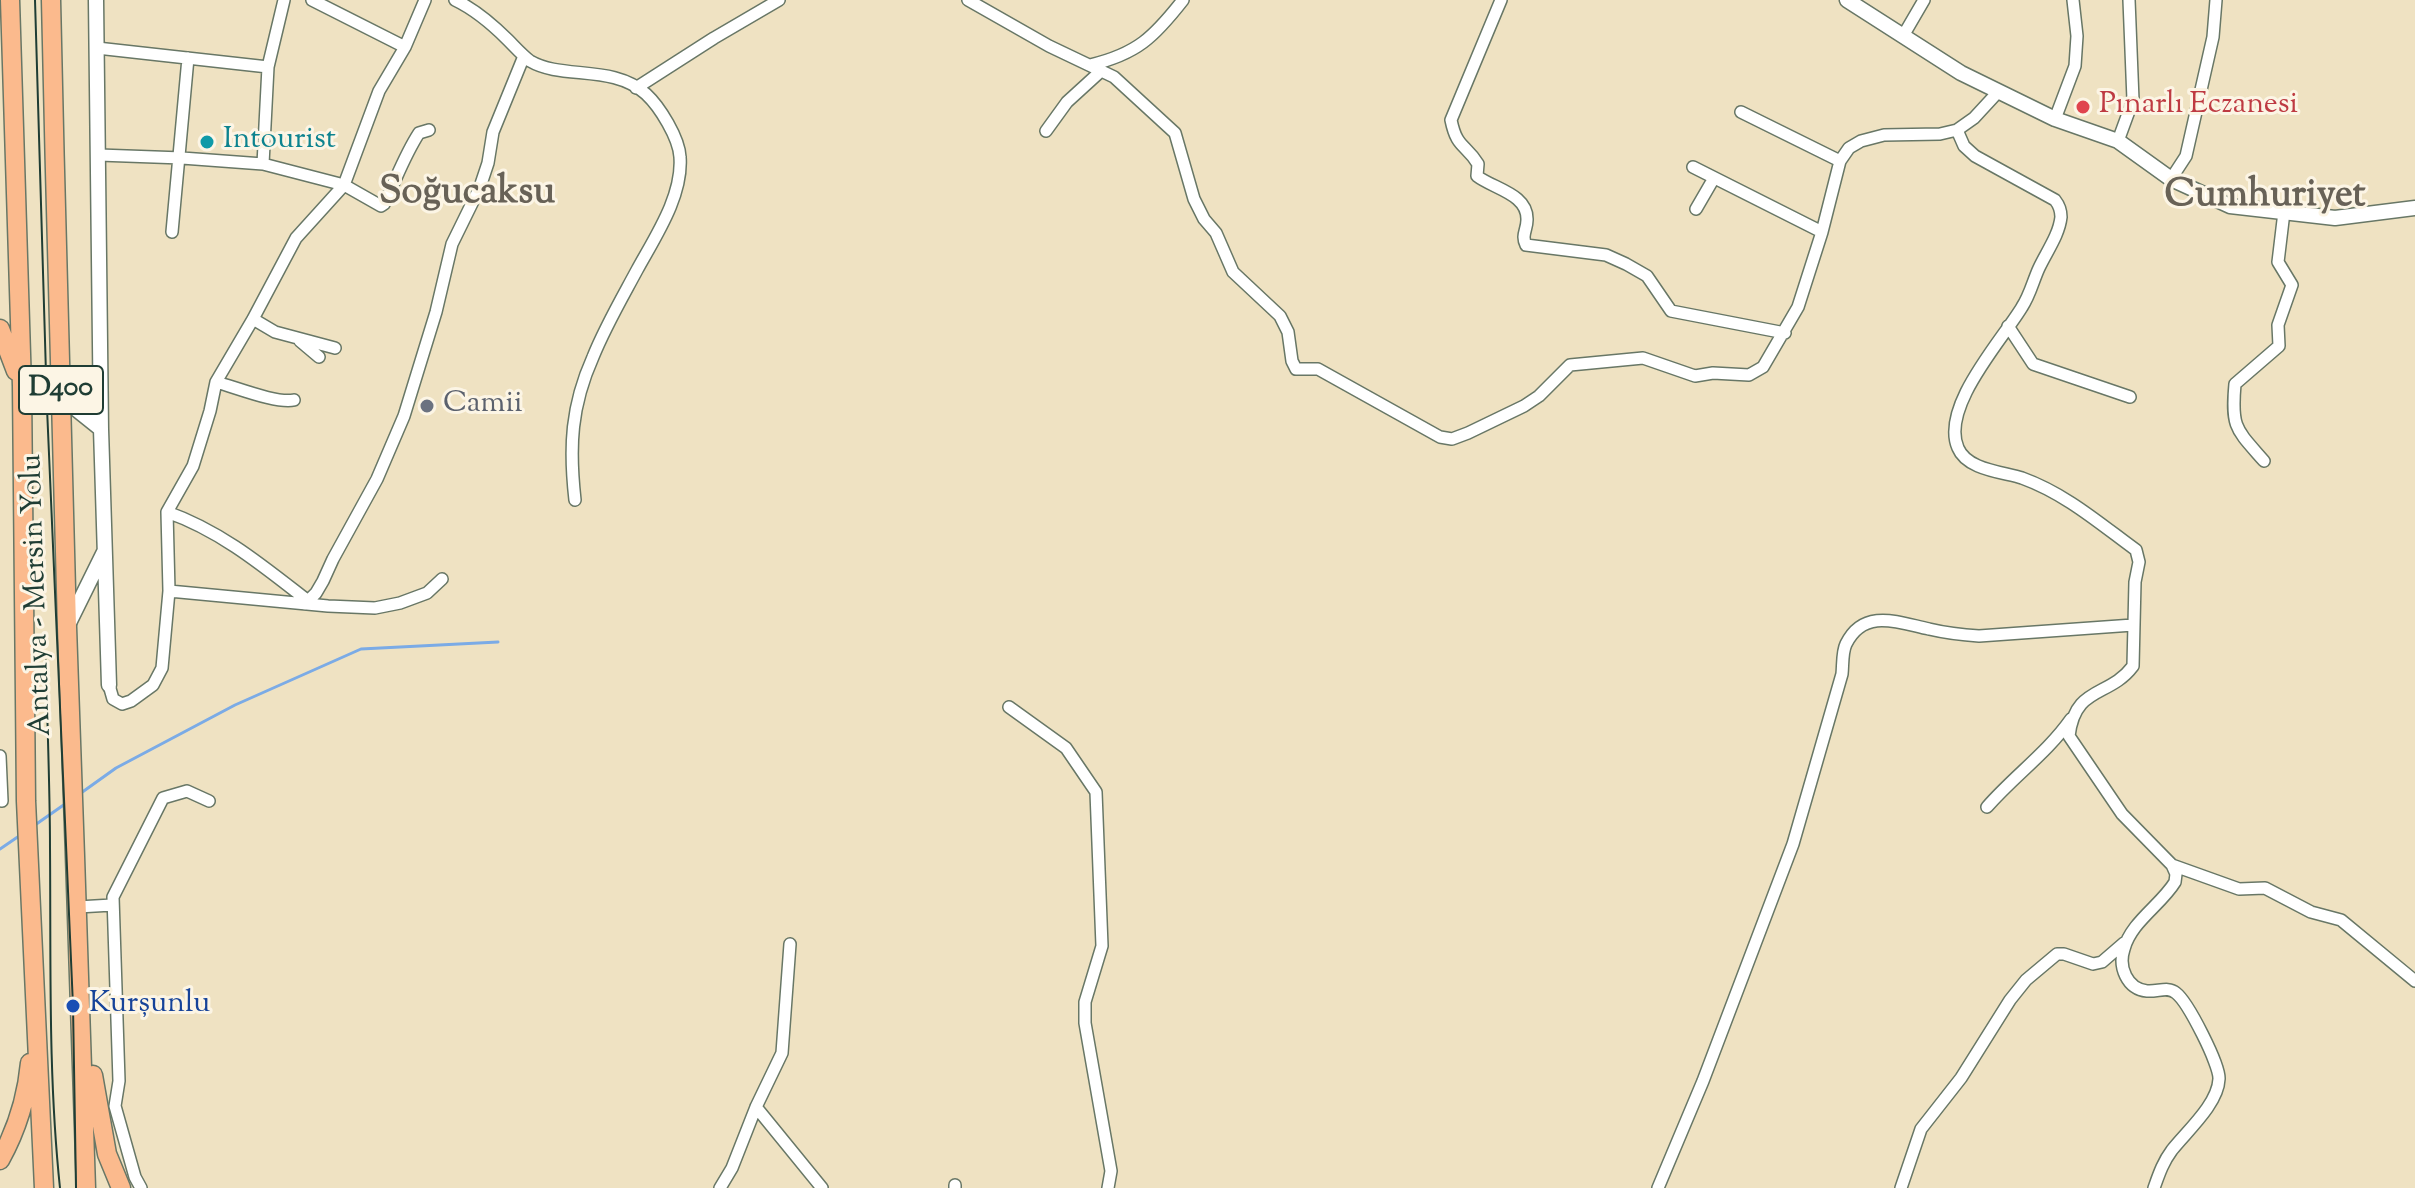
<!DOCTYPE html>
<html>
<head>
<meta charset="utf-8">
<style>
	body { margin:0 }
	canvas { display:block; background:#efe2c2 }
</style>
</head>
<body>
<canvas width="2415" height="1188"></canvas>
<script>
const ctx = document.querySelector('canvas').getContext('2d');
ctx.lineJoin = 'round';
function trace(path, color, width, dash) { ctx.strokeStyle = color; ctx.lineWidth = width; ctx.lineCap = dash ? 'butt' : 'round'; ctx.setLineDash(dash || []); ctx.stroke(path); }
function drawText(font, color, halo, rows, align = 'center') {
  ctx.font = font + ' "Sorts Mill Goudy",serif'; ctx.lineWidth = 6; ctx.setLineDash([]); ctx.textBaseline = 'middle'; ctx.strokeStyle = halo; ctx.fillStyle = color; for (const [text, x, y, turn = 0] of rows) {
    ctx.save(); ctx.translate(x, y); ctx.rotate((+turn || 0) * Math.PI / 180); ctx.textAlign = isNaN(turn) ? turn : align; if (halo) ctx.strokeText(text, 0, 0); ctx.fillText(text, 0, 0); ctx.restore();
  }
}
trace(new Path2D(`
	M81,793L116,768L235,705L361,649L498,642
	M35,825L65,804
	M0,849L22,834`), '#7babe6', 3);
const minor = new Path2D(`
	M312,0L405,47
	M455,0C476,10 492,24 508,40C515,47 522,55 530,61C562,80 613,64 646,94C660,107 679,138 680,157C683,196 655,237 637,270C622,298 605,327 593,357C571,406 569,447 575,500
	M968,0L1049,46L1114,77L1175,133L1194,199L1204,219L1216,233L1233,272L1280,316L1288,332L1292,361L1296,369H1318L1440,437L1452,439L1468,433L1524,406L1539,396L1570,365L1643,358L1695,376L1713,373L1749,375L1763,367L1798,307L1822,232L1840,161L1849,148L1861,141L1884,135L1940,134L1957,130L1974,118L1998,92
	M1501,0L1451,120C1457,149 1465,143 1478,164L1477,176C1494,189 1528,194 1527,220C1527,230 1521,235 1526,245L1606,255L1626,264L1647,276L1671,311L1785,333
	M1903,36L1924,0
	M97,48L268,67
	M1090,65C1137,54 1154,37 1183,0
	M636,88L714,38L779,0
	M1741,112L1840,161
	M2055,119L2075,66L2077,36L2073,0
	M1957,130L1964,146L1975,156L2055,200C2059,205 2061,210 2061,217C2059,235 2047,251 2039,268C2033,281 2030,295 2022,307C2003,339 1940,407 1958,448C1967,470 2003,472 2022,478C2066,494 2099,523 2136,550L2139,562L2135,582L2133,666C2109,698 2075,685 2069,736L2122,814L2172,865L2239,889L2265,888L2311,912L2341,920L2415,981
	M1046,131L1067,102L1101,71
	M2118,141L2133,100L2129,0
	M99,155L182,158L263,164L344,185L381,206L384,204C396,180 404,156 419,133L429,130
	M263,164L268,67L284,0
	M1693,167L1822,232
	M2171,179L2186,156L2213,37L2216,0
	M1696,209L1714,178
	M172,232L188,58
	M253,319L275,332L335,348
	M2008,326L2033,364L2130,397
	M300,341L319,357
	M216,382C235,387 277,404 294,400
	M2264,461C2236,429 2231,428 2235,384L2279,346L2278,325L2292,285L2278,262L2284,212
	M167,512C221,531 263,566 308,601
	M169,591L328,606L375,608L400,603L427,593L442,579
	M305,604L316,593L323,581L333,559L377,479L404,416L436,312L452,244L480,187L488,163L493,132L524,56
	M109,685L113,699L122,704L131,701L153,685L162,668L169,591L167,512L193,466L210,411L216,382L253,319L296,238L344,185L379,91L405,47L425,0
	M1009,707L1066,748L1096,792L1102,946L1085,1002V1023L1111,1171L1108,1188
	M0,756L2,801
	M1987,807C2014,776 2047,753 2071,719
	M78,907L112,905
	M756,1107L822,1188
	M141,1188L135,1177L115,1106L119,1081L113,897L163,798L187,791L209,801
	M720,1188L732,1168L756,1107L782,1053L790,944
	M955,1188V1185
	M1658,1188L1703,1081L1793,844L1842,674C1843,665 1842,652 1846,644C1864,607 1900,623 1929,629C1946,633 1962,635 1979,636L2133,625
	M1901,1188L1921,1129L1961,1078L2010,1000L2026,980L2057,954H2064L2093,964L2102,962L2124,943
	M2154,1188C2159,1174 2163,1162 2172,1150C2187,1131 2218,1104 2219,1079C2220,1065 2188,1002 2176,993C2168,986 2158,992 2147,991C2127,989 2118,967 2124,949C2131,922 2161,905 2175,882L2176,874L2172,865`);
const tertiary = new Path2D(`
	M96,0L101,429L109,685
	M1847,0L1961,73L2055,119L2118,141L2171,179L2230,206L2335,218L2415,208
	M61,397L101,429
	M67,627L104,552`);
const trunk = new Path2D(`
	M10,0L22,386L26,801L44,1188
	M51,0C56,209 60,418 67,627C73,814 81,1001 86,1188
	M0,329L16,371
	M93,1075L107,1154L121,1188
	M0,1160C16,1131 27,1096 30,1063`);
trace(minor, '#687766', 14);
trace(tertiary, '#687766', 17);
trace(trunk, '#687766', 21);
trace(minor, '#fff', 11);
trace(tertiary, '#fff', 14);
trace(trunk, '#fbba8d', 18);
trace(new Path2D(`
	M35,0L47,408L73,1006L76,1188
	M46,660C47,723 50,785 50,848C51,962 48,1075 60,1188`), '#1f3d34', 2);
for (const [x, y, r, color] of [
	[2083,107,8,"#e0444e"],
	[207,142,8,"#0f9aa8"],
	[427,406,8,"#6b7280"],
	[73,1006,8,"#1a4fb4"]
]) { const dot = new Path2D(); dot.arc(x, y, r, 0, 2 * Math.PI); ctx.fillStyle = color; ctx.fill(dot); trace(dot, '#fcf5e5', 3); }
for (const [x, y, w] of [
	[61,390,84]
]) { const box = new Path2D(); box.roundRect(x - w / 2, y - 24, w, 48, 6); ctx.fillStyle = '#fcf5e5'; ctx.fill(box); trace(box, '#1f3d34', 2); }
drawText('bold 28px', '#1f3d34', null, [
	["D400",61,390]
]);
drawText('30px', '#be3a42', '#fcf5e5', [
	["Pınarlı Eczanesi",2099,107]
], 'left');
drawText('30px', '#0d838f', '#fcf5e5', [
	["Intourist",223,142]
], 'left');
drawText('30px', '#5b616d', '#fcf5e5', [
	["Camii",443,406]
], 'left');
drawText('30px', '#1f3d34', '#fcf5e5', [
	["Antalya - Mersin Yolu",39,595,-92]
]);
drawText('30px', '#164399', '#fcf5e5', [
	["Kurşunlu",89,1006]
], 'left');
drawText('bold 38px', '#686257', '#fcf5e5', [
	["Soğucaksu",467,196],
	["Cumhuriyet",2265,199]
]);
</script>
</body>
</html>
